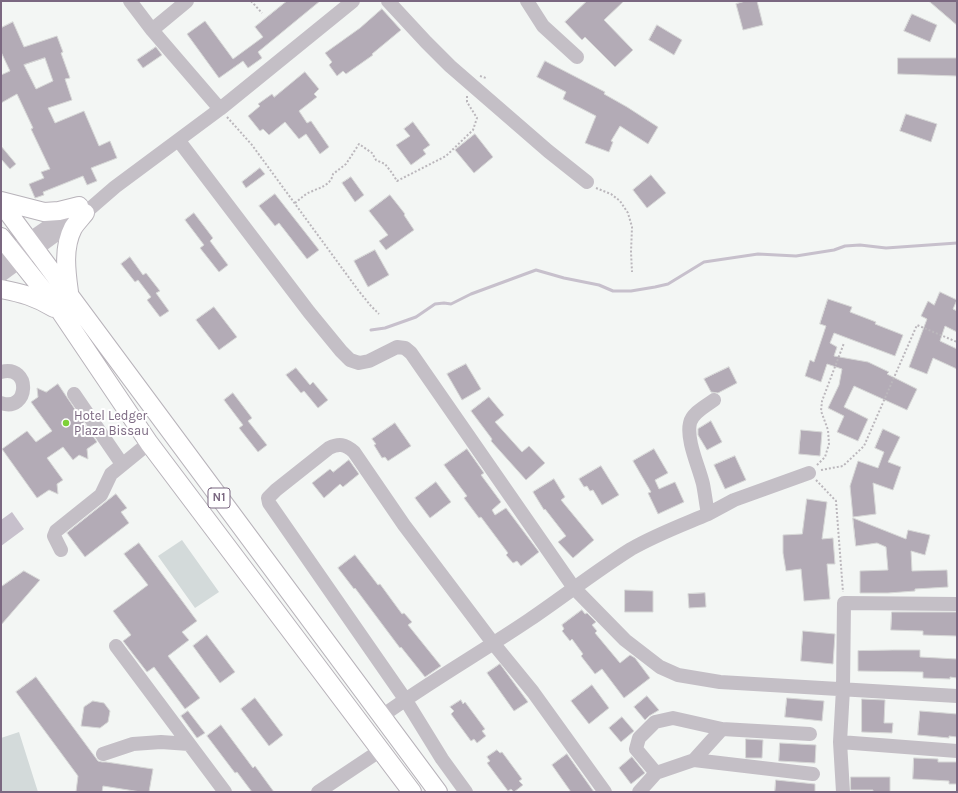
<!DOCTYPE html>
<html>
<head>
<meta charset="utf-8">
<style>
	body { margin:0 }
	#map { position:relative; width:958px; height:793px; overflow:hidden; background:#f3f6f4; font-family:Karla,sans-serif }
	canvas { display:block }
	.frame { position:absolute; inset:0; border:2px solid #7b6881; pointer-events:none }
</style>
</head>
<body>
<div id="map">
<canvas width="958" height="793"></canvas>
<div class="frame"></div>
</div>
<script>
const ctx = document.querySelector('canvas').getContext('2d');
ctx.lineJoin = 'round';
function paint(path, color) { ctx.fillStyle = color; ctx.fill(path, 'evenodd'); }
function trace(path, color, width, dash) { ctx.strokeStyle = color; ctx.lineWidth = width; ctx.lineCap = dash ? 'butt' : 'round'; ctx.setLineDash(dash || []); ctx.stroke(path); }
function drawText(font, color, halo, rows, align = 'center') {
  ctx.font = font + ' Karla,sans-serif'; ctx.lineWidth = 4; ctx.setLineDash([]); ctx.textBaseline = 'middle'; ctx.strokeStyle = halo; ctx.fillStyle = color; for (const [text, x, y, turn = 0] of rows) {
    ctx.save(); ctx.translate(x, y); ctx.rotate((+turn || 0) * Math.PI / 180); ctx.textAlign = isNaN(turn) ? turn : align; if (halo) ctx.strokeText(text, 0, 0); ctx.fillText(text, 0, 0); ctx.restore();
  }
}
paint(new Path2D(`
	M182,540L219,592L195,608L158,556Z
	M19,732L38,792H1V738Z`), '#d3dada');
paint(new Path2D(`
	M12,512L24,529L1,546V520Z`), '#c7c0cc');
trace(new Path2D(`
	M371,330L385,328L416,317L435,304L444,303L451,304L471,294L536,270L564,278L599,285L613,291H631L655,287L668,284L704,262L758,254L796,256L834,250L845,246L860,245L886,248L957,243`), '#c7c0cc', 3);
const building = new Path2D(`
	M287,1H320L258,52L262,58L248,68L243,61L219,78L187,34L205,21L233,59L263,37L255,27Z
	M587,1H624L604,20L633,50L615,67L585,37L582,40L565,22Z
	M746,1H757L763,25L743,30L736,4Z
	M929,1H957V25Z
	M382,9L401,30L372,54L373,55L346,74L343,71L337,76L329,65L332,62L325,53L360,28Z
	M912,14L937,25L930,42L904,31Z
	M13,22L24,47L57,36L63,52L61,53L70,78L65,79L72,100L48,108L55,123L84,111L99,146L110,141L117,158L91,168L97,181L87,185L83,176L43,192L44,195L35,198L29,184L44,178L41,172L50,169L31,129L33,128L17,94L1,103V75L10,71L1,52V28ZM45,58L53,81L36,89L24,65Z
	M657,25L682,40L674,55L649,40Z
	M156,47L162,55L143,68L137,60Z
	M898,58H957V76L898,74Z
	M545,61L605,92L604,94L627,107L658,127L648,144L620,126L611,141L613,142L609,152L585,143L596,116L563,99L566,92L537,77Z
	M305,72L319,89L314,94L317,97L299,111L307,123L311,121L329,147L320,154L306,134L299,139L285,122L269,135L263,129L260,131L248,116L260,106L258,104L272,94L274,97Z
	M906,114L937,124L931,142L900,131Z
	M413,122L430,145L423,150L426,154L411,165L396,145L410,136L404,129Z
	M475,134L493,157L474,173L455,150Z
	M1,146L16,164L10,169L1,159Z
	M260,168L265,174L246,188L242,182Z
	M651,175L666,193L647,208L633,190Z
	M351,177L364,195L355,202L342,183Z
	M275,194L319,250L307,259L279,223L275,226L259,206Z
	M390,195L405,214L404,215L414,230L386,250L379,241L388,235L369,211Z
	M194,213L213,238L210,241L228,265L219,272L200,248L204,245L185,220Z
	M375,250L389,275L368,287L354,261Z
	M130,257L143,275L146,273L160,291L156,293L169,311L160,317L147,300L151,297L138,280L135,282L121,264Z
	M940,292L957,300L953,309L957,311V332L945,326L940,341L957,349V369L933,358L927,374L909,367L927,319L921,316L928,301L934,305Z
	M828,299L852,307L850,312L876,322L875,324L903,335L895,356L834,333L830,343L837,347L834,356L868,362L889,372L887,374L917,389L907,410L854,386L844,407L868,419L858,441L837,432L844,416L828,408L839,385L842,369L827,364L821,382L805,376L810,360L814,362L826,326L820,324Z
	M214,307L237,337L219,350L196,320Z
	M466,364L481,389L462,400L447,374Z
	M729,367L737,383L718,393L711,392L704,379Z
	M296,368L310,385L313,382L328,400L318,408L304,391L301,393L286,375Z
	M58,384L97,442L87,449L88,459L79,455L73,460L63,447L47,458L63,480L57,484L58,494L49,490L37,498L2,449L27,431L36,442L52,431L31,402L38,397L37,388L46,392Z
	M233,393L252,418L248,421L267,445L258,452L239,428L243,425L224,400Z
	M489,397L504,415L495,422L522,452L529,446L545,463L526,480L491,441L492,439L471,411Z
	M711,421L722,442L707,450L698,435V429Z
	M395,423L411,446L388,461L385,457L382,458L374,445L376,444L372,439Z
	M883,429L900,437L888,462L901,467L893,490L873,483L876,514L853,517L850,486L858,461L878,468L884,452L875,448Z
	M801,430L822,432L820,456L799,454Z
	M467,449L484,473L481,475L501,502L492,510L495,515L506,508L539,552L521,566L517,561L513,563L506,555L508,553L481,517L479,518L464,498L467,496L444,465Z
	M654,449L668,473L655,480L659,489L675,482L684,502L658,514L648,493L651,492L633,461Z
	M735,456L746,480L725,489L714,465Z
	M349,460L359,474L343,487L340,484L324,498L312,483L330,469L333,472Z
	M601,466L619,495L602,505L593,490L590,491L587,486L584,487L579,479Z
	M554,479L565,497L561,500L594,540L573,558L558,542L566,536L545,509L544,510L533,492Z
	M436,482L451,502L430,518L415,498Z
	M116,494L127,508L121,512L129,523L85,557L67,533Z
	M807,499L827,502L822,539L833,538L835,564H827L830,599L804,601L801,569L786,571L783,553V535L802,534Z
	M853,518L906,539L908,530L930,535L925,555L911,551L912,571L947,570L948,587L915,589V591L888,593H860V571L888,570L886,547L877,543L856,546Z
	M139,543L197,621L182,632L189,640L168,656L200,698L185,709L154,667L147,672L123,641L131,635L113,611L148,585L124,554Z
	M355,555L378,585L380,584L402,614L404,613L412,622L408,625L441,666L425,677L401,647L400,648L355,588L354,589L338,568Z
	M24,571L40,580L1,625V587Z
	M625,590L653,591V612H625Z
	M705,593L706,607L689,608L688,594Z
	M582,610L585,614L587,613L596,622L592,625L597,631L595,633L620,663L630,655L635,658L650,678L624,698L602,669L595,674L581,656L583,654L572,639L570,641L562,631L564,629L562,625Z
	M892,612H957V636L923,635V631L891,630Z
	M803,631L835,634L833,664L801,661Z
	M207,635L235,672L220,683L193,646Z
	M893,650H920V657L957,659V678L950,677V679L923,678V672L858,671V651Z
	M500,664L528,702L514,711L487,673Z
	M36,677L98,761L102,762H106L153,769L149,792H141L103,786L102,792H76L78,776L16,692Z
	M592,685L609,708L589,724L571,701Z
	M647,696L659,710L649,716L645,720L634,707Z
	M255,698L283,735L269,746L241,709Z
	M787,698L824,701L822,721L785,717Z
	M862,699L885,700L884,723H893L892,733L862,732Z
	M461,700L463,704L465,702L485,729L482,731L486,736L477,743L474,739L471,741L451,714L454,711L450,707Z
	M93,701L104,703L110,711L108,722L100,728L81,726L84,707Z
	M188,711L205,733L197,738L181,716Z
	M920,711L957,714V737L949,736V738L918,735Z
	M622,717L634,731L621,742L609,728Z
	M221,725L253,768L255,766L274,792H252L237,772L235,773L207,736Z
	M746,739L763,740L762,758H746Z
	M780,743L816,745L815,763L779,761Z
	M497,750L500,753L502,752L522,779L519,781L523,785L514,792L511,789L508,791L487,763L490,761L487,757Z
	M567,754L594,792H571L552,765Z
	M632,757L645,773L631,784L619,768Z
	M914,758L938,759V762H957V784H949V781L913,779Z
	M851,777H890V792H873V790H851Z
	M776,780L815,784V792H775Z`);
paint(building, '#b3abb6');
trace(building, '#d6d7d6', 1);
const major = new Path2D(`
	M1,201L44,212L59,211L79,206
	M1,203L438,792
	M1,237L60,311L149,443L412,792
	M1,289C22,293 36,297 54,308
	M69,292C66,271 63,247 73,228C76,223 81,218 85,213`);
trace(major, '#b8b3ba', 20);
trace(new Path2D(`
	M247,1H251L262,13
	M480,76L486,78
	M227,117L252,145L358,290L371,306L379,314
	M596,188L611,194L620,201L628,213L632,227L631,252L632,272
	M295,203C299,200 303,196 308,193C318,188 331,186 333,174L346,164L359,144L372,153L376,160L385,164L392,173L397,181L446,156L473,130L477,118L467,102V96
	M817,465L825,457L829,444L828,430L821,411L822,401L844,343
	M821,470L843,466L864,446L917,325L957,342
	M816,480L836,501L843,592`), '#bbb7bc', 2, [2, 2]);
trace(new Path2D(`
	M130,1L152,30L220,109
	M388,1L426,42L450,66L548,151L587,182
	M527,1L543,26L577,57
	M152,30L187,1
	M179,141L309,312L341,351L350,360L359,363L369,361L397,347L405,348L411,353L574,588L625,640L660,667L678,675L720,682L957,696
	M1,259L72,210
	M1,275L85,213L115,187L220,109L353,1
	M1,372C32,364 29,413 1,403
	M74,394L122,464
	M714,400C706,406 692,413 690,423C686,440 699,467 703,484C705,494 706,504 708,514L734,500L809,473
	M61,550L54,536L56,531L101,495L111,474L149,443
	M116,646L225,792
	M382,716C429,682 480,653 529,620C563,597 596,571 631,549C655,535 682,525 708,514
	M840,742L957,751
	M103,754L133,744L161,742L189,744
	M694,760L722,729L810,734
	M656,773L636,749L639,738L655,722L673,718L722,729
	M318,792L381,750
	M466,792L442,759L405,699L269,503L268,498L276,490L329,448C339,443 345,444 354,452L404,525L493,643L533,692L605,792
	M639,792L656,773L694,760L813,774
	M843,792L840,742L843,689L844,603L957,604`), '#c4bfc6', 14);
trace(major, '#fff', 18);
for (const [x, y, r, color] of [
	[66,423,4,"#7ed138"]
]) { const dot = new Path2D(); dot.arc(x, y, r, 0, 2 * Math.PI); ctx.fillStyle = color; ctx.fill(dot); trace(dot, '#fff', 1.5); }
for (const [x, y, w] of [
	[219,498,22]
]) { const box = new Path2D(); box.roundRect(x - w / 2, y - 10, w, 20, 3); ctx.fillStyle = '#fff'; ctx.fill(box); trace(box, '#7b6881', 1); }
drawText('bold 12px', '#7b6881', null, [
	["N1",219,498]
]);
drawText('13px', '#7b6881', '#fff', [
	["Hotel Ledger",74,416],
	["Plaza Bissau",74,431]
], 'left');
</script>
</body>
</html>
